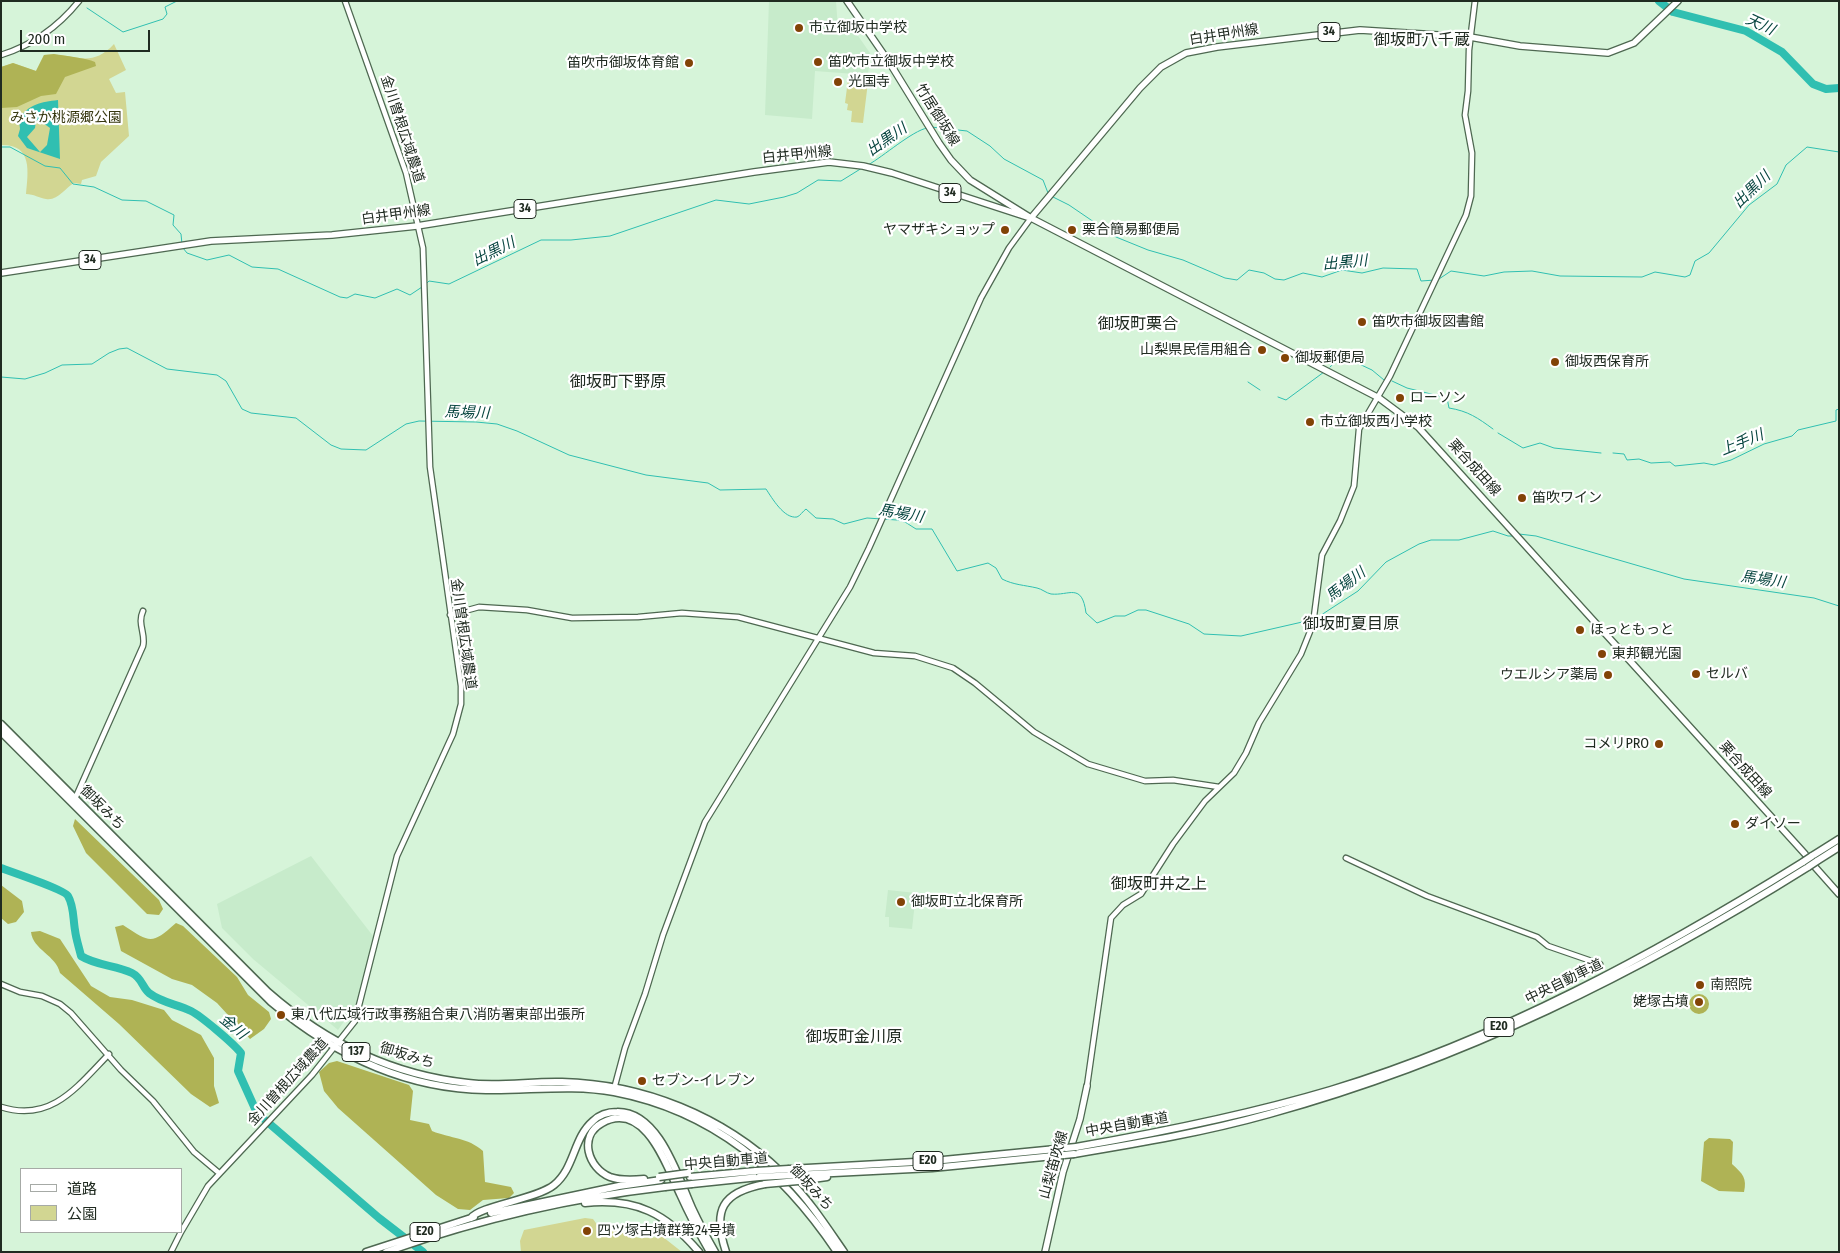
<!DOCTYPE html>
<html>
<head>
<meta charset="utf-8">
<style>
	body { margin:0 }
	#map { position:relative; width:1840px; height:1253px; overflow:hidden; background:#d6f4d9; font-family:"Fira Sans Condensed","Noto Sans JP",sans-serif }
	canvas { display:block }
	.frame { position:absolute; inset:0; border:2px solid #202b21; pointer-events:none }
	.legend { position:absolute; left:20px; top:1168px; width:162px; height:65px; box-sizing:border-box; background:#fff; border:1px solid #a6aaa6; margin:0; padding:6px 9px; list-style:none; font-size:15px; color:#202b21 }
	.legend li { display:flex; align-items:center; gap:10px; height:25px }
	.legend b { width:25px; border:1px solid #a6aaa6 }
	.scale { position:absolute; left:20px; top:30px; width:130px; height:22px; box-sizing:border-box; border:2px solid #202b21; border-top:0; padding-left:6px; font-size:15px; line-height:18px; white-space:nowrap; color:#202b21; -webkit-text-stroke:4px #fff; paint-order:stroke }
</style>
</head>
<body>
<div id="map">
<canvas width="1840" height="1253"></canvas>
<div class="frame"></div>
<ul class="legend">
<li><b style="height:6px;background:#fff"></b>道路</li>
<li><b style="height:14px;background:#d2d692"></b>公園</li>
</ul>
<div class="scale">200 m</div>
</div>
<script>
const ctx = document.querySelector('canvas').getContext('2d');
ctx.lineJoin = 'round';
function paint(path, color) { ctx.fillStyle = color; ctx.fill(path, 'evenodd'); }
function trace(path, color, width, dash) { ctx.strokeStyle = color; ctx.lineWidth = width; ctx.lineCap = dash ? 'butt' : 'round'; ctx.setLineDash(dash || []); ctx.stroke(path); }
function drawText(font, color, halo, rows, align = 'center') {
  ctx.font = font + ' "Fira Sans Condensed","Noto Sans JP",sans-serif'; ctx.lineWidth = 4.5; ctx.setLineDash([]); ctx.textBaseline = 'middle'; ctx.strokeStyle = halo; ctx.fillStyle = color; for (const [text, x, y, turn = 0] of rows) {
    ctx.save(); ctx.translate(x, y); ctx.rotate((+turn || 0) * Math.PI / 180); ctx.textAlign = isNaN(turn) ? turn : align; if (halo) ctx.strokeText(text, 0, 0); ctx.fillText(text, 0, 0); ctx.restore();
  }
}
paint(new Path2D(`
	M769,1H836L838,29L854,30L870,53L868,75L815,71L812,119L765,115Z
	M311,856L373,936L358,1001L338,1030L253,959L222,928L217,904Z
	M888,890L916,893L912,929L889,927V917H885Z`), '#c7ebcb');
paint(new Path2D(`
	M114,44L126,70L109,79L116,93L125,92L129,136L101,162L96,176L82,180L81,184L74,183C65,188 58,201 46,199C39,198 34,194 26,194C28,172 33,144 1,145V67L13,63L36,71L44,55C73,51 89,71 114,44Z
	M848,80L868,82L863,123L851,122L852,111L847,110L848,104L845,103Z
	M585,1218L593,1219L601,1230L617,1231L639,1238L663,1237L682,1252H521L520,1241L524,1230Z`), '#d2d692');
paint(new Path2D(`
	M54,54C65,56 86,58 95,62L96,66L65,77L56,94L41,96L17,107L1,108V67L13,63L36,71L44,55Z
	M75,819L159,900L163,909L159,915L147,914L86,853L73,826Z
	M1,885L22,901L24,912L16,922L8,924L1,918Z
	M176,923L183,926L237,977L248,995L269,1012L271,1019L264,1029L250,1039L217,1003L192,985L172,979L121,951L115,927L123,925C151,943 151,945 176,923Z
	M40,931L60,939L91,986L110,997L132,1000L164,1010L172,1020L201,1035L214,1058V1086L219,1103L210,1107L191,1094L119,1024L60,973C56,955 33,950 31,932Z
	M1689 1004a10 10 0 1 1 20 0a10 10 0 1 1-20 0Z
	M337,1061L409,1085L413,1091L410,1120L429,1124L432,1131C452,1139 467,1137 483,1151L485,1182L511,1187L514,1193L509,1198L483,1200L470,1210L458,1209L436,1195L338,1108L324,1091L319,1072L329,1063Z
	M1709,1138L1730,1139L1733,1142L1732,1164C1743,1174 1747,1178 1744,1192L1719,1191L1701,1181L1704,1142Z`), '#afb355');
paint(new Path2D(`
	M58,100L60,159L27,148L18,136L20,129L19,119C29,104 41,102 58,100ZM39,120L50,128L47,145L40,152L27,137L35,128L36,121Z`), '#30bfb1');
trace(new Path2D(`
	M87,8L123,32L163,19L167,14L165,7L177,1
	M931,127L967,131L990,146L1004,159L1043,180L1048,193
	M1,147H10L45,166L60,168L73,184L94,187L122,200L146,201L174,215L173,225L181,234L182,244
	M868,165C884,156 912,131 927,128
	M1051,196L1069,205L1116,237L1148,250L1183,260L1225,278L1237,280L1249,270L1264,273L1275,279L1284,280L1303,273L1322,277L1342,270L1362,273L1383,268L1417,269L1421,281L1435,280
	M183,248L187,253L207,260L229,255L252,267L278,269L340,297L347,298L355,294L375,298L397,289L410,295L422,287
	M1439,279L1451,271L1484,276L1504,272L1532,271L1560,276L1642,277L1655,272L1685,277L1690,275L1695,261L1709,253L1749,205L1777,184L1786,165L1807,147L1839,152
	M427,283L429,281L449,284L541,240H571L610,236L716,200L749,204L784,197L797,193L818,180L841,181L862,168
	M1330,367L1342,356L1372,370L1384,380
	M1,377L25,379L45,373L62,365L92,364L109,353L119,349L127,348L167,369L217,375L226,381L242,409L251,413L296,418L331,445L341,449L366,450L406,424L419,421L476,422L497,424L517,431L569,455L646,475L708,483L720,490L766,489C772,498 784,519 797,517C800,516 803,511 806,509L816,518L833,519L844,524L867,518L897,520L905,522L916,529H932L957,571L988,563L996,568L1002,579C1014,585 1024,585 1037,588C1042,589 1046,593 1051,594C1069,596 1082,582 1086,613L1097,623L1115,616H1125L1138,610H1146L1189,624L1204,634L1241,636L1311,620
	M1392,381L1407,388L1447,398L1449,408C1468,411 1478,418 1493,429
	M1248,382L1260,390
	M1278,397L1286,400L1324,372
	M1498,433L1523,448L1540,443L1554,448L1601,453
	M1613,453L1624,454L1627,460L1639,459L1651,463L1670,462L1675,466L1704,463L1714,465L1731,460L1764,444L1792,436L1798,430L1836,421V410L1839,409
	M1519,534L1536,536L1684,579L1814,598L1839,606
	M1315,619L1358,591L1386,562L1419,544L1431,540H1459L1493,531L1508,536H1513`), '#30bfb1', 1);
trace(new Path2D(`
	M1659,1L1673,12L1746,31L1782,52L1813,84L1826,89L1839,88
	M1,868C12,872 65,890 68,896C74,906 73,919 75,930C76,939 79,947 81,956C97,966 116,965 132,973C142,978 142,987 149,993C162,1003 177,1004 191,1011C201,1016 233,1043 241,1053L238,1071L257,1113L379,1218L423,1252`), '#30bfb1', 8);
const minor = new Path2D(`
	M1,55C33,45 58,27 79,1
	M450,615L479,607L527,610L572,618L638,617L682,613L738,617L874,653L915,656L953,668L975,683L1034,732L1088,764L1145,781L1173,780L1219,787
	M74,801L143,646C146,634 137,624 143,611
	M1346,858L1427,896L1537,937L1548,946L1600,964
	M1,984L20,992L42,996L60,1004L71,1013L121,1070L153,1101L194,1152L219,1173
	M1087,1086L1111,918L1123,905L1141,894L1173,844L1205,801L1234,773L1246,753L1259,723L1301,654L1313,624L1322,555L1340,521L1354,486L1359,429L1390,376L1466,215L1471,196L1472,153L1465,115L1468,91L1469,50L1475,1
	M614,1089L625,1048L645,994L663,935L705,822L850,587L869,548L981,298L1009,248L1031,218
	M1,1107C51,1123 77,1087 109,1054
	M181,1232L208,1186L312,1075L355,1021L397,856L453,734L461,704V686L430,467L423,248L406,173L345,1
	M171,1252L181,1232`);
const major = new Path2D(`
	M847,1L891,65L939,143L951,160L970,180L1031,218L1379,398L1418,427L1805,854
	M1031,218L1140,88L1161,67L1186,53L1217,47L1360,30L1470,37L1520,46L1608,53L1634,43L1678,1
	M1,273L211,241L332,235L417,226L754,172L829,162L863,166L892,173L1027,217
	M1815,867L1839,894
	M1045,1252L1063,1172L1080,1119L1087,1086`);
const highway = new Path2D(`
	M1,724L268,992C325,1042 392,1075 468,1083C499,1087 531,1081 562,1082C643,1084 723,1116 781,1172
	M1,732L271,1002C333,1054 403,1089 486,1090C528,1091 571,1084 614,1092C713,1111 782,1170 837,1252
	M1812,856L1839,839
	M1817,861L1839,847
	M1076,1147C1162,1132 1247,1115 1331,1090C1499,1039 1655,954 1803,862
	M1074,1154C1140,1143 1205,1132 1269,1114C1462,1061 1639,973 1808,867
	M789,1169L933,1161L1066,1148
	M794,1175L932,1168L1064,1155
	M690,1177L756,1171
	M644,1179C633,1180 621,1181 610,1177C588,1168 578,1136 602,1123C645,1099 667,1167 680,1194C689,1214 699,1233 710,1252
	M788,1179C810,1201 826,1226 844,1252
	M798,1181L827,1177
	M692,1184L759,1177
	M585,1203C636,1198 666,1213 699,1252
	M491,1213L619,1186L661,1180
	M471,1218C479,1206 537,1199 554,1185C575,1168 573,1138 593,1121C599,1115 608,1112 617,1112C659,1111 678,1177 692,1208C699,1223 707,1238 715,1252
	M366,1252L474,1217
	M386,1252C476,1220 570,1198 665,1187
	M726,1252C712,1210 722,1192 765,1184`);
trace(minor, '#4e6851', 7);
trace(major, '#4e6851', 8);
trace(highway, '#4e6851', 9);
trace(minor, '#fff', 4.5);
trace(major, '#fff', 5.5);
trace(highway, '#fff', 6);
const highwayBridge = new Path2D(`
	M1803,862L1812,856
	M1808,867L1817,861
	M1066,1148L1076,1147
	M1064,1155L1074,1154
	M756,1171L789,1169
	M659,1177L688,1173
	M759,1177L794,1175
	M765,1184L798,1181
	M665,1187L692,1184`);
trace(highwayBridge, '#4e6851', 9, []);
trace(highwayBridge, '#fff', 6);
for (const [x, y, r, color] of [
	[799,28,5,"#824306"],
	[818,62,5,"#824306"],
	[689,63,5,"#824306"],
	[838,82,5,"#824306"],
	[1005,230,5,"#824306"],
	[1072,230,5,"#824306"],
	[1362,322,5,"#824306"],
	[1262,350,5,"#824306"],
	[1285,358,5,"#824306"],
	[1555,362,5,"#824306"],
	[1400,398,5,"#824306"],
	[1310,422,5,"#824306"],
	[1522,498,5,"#824306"],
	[1580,630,5,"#824306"],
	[1602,654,5,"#824306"],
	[1696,674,5,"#824306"],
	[1608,675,5,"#824306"],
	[1659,744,5,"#824306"],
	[1735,824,5,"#824306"],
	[901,902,5,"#824306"],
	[1700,985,5,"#824306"],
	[1699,1002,5,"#824306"],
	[281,1015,5,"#824306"],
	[642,1081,5,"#824306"],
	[587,1231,5,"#824306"]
]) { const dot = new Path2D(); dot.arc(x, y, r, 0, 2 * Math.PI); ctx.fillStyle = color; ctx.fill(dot); trace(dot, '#fff', 2); }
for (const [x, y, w] of [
	[1329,32,22],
	[950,193,22],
	[525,209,22],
	[90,260,22],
	[1499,1027,30],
	[356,1052,28],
	[928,1161,30],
	[425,1232,30]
]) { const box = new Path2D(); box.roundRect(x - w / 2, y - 9.5, w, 19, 4); ctx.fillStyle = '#fff'; ctx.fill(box); trace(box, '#202b21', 1); }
drawText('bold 12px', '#202b21', null, [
	["34",1329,32],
	["34",950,193],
	["34",525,209],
	["34",90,260],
	["E20",1499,1027],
	["137",356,1052],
	["E20",928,1161],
	["E20",425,1232]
]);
drawText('14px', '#202b21', '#fff', [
	["市立御坂中学校",809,28],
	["笛吹市立御坂中学校",828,62],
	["笛吹市御坂体育館",679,63,"right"],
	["光国寺",848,82],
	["ヤマザキショップ",995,230,"right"],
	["栗合簡易郵便局",1082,230],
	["笛吹市御坂図書館",1372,322],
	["山梨県民信用組合",1252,350,"right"],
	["御坂郵便局",1295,358],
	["御坂西保育所",1565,362],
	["ローソン",1410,398],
	["市立御坂西小学校",1320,422],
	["笛吹ワイン",1532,498],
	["ほっともっと",1590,630],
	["東邦観光園",1612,654],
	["セルバ",1706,674],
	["ウエルシア薬局",1598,675,"right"],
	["コメリPRO",1649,744,"right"],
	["ダイソー",1745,824],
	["御坂町立北保育所",911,902],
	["南照院",1710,985],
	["姥塚古墳",1689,1002,"right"],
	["東八代広域行政事務組合東八消防署東部出張所",291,1015],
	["セブン-イレブン",652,1081],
	["四ツ塚古墳群第24号墳",597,1231]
], 'left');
drawText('14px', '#202b21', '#fff', [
	["白井甲州線",1224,35,-9],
	["竹居御坂線",937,115,58],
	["金川曽根広域農道",402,129,72],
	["白井甲州線",797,155,-6],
	["白井甲州線",396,215,-8],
	["栗合成田線",1474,468,48],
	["金川曽根広域農道",463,634,82],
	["栗合成田線",1745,770,48],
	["御坂みち",102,808,45],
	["中央自動車道",1564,982,-26],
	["御坂みち",407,1056,17],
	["金川曽根広域農道",288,1082,-48],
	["中央自動車道",1127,1125,-10],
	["中央自動車道",726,1162,-5],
	["山梨笛吹線",1054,1165,-74],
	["御坂みち",811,1188,48]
]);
drawText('14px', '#36370f', '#fff', [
	["みさか桃源郷公園",66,118]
]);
drawText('italic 15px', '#084640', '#fff', [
	["天川",1760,25,25],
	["出黒川",887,140,-35],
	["出黒川",1752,190,-44],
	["出黒川",494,252,-26],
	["出黒川",1345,263,-5],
	["馬場川",467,413,2],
	["上手川",1742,443,-22],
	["馬場川",901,514,10],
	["馬場川",1763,580,8],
	["馬場川",1346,585,-38],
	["金川",233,1027,40]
]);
drawText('16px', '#202b21', '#fff', [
	["御坂町八千蔵",1422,41],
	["御坂町栗合",1138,325],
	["御坂町下野原",618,383],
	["御坂町夏目原",1351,625],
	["御坂町井之上",1159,885],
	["御坂町金川原",854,1038]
]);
</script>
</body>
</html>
